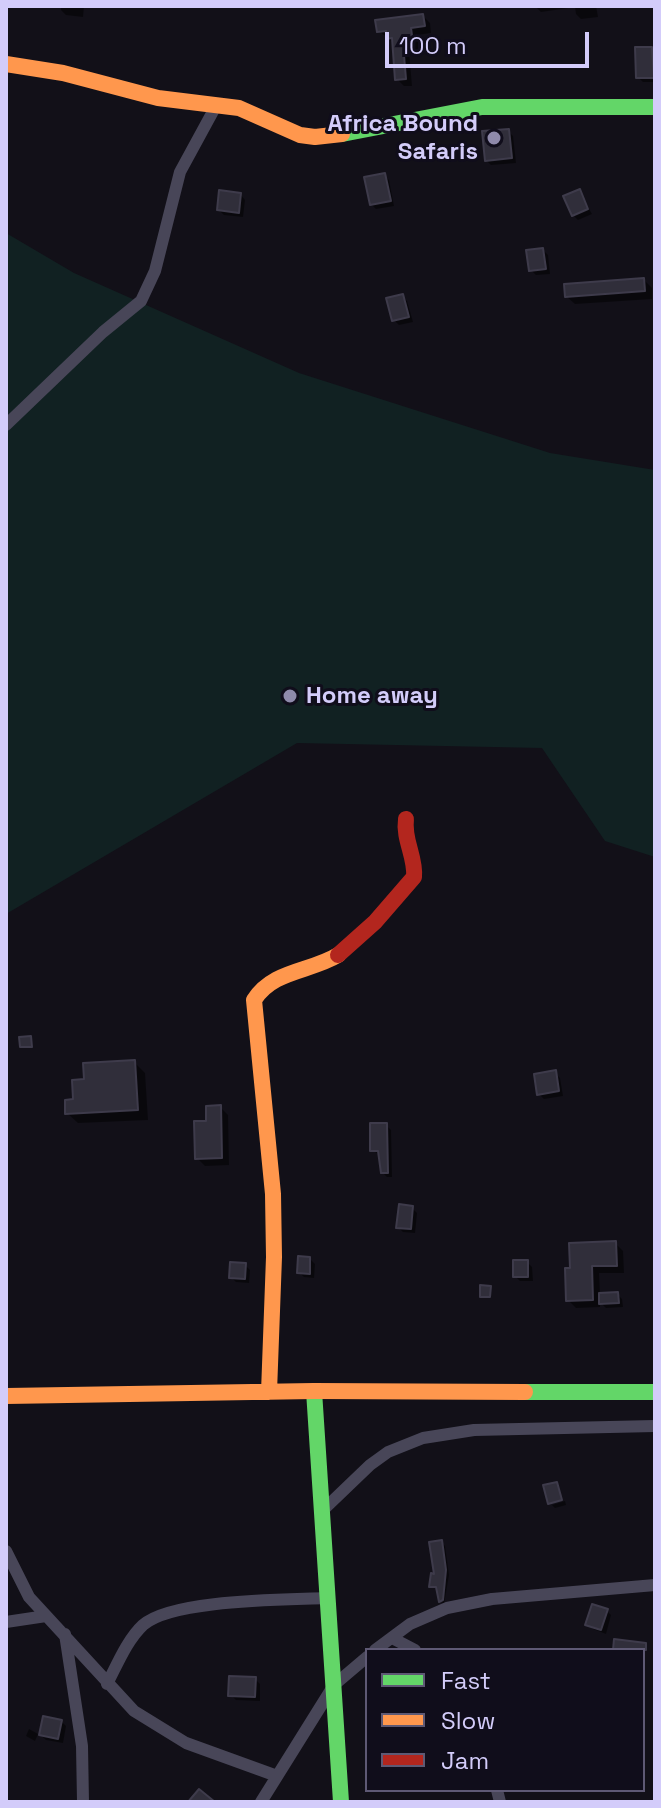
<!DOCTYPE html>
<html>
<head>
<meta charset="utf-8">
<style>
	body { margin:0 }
	#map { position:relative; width:661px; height:1808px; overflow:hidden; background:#121018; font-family:"Space Grotesk",sans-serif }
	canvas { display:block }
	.frame { position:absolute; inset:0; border:8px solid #d3ccfa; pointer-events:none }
	.legend { position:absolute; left:365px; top:1648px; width:280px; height:144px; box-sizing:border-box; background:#100d1b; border:2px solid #5e5974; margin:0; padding:10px 14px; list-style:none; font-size:24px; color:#d3ccfa }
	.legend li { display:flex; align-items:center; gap:16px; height:40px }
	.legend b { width:40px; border:2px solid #5e5974 }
	.scale { position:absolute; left:385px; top:32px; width:204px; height:36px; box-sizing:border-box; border:4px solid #d3ccfa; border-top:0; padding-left:10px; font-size:24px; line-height:28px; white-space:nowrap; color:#d3ccfa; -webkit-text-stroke:6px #100d1b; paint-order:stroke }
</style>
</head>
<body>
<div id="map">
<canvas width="661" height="1808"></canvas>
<div class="frame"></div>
<ul class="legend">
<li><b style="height:10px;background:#63d668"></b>Fast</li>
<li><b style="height:10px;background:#ff974d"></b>Slow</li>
<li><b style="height:10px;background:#b3261e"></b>Jam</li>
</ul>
<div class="scale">100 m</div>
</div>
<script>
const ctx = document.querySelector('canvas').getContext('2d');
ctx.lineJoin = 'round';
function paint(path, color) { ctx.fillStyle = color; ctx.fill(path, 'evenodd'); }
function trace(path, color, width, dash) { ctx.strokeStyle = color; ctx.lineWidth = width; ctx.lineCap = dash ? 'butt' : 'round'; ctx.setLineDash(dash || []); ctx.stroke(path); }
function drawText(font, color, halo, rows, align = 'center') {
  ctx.font = font + ' "Space Grotesk",sans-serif'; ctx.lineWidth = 6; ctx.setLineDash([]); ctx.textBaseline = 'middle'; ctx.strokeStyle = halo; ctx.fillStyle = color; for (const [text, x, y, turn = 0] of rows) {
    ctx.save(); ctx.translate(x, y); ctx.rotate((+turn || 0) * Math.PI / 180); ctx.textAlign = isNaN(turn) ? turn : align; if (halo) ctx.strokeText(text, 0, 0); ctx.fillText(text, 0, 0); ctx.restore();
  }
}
paint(new Path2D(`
	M6,233L74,273L299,373L550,453L655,470V857L605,841L542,748L297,743L6,914Z`), '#112122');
paint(new Path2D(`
	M61,6H84L83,17L66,15L61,10Z
	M535,6H596L598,17L581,19L576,14L575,7L541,12Z
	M423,16L430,23L431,33L417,35L419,49L409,51L412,86H404L397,79L394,43L379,31Z
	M652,49L655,52V82H643L638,77Z
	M508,131L513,136L516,163L491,165L486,160Z
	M384,175L389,180L394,206L376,209L371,204Z
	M579,192L592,214L578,220L573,215Z
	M240,194L245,200L243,217L224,215L219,210Z
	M543,250L548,255L550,274L536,275L531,270Z
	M644,280L652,288V299L575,304L567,297Z
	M402,296L407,301L413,322L399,325L394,320Z
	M135,1063L145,1073L148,1120L78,1123L67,1113L86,1081Z
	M555,1073L560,1078L563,1096L544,1099L539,1094Z
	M220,1107L228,1115L229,1165L205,1166L197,1158L208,1123Z
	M386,1125L391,1130L392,1177H387L382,1172L380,1155L372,1150Z
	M412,1208L417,1213L415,1233L403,1232L398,1227Z
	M615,1243L623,1251L624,1273H599L600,1295L617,1294L622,1299L623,1307L606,1308L600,1302V1307L576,1308L568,1300L567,1270Z
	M310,1259L315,1264L314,1278L304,1277L299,1272Z
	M527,1262L532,1267L533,1281H520L515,1276Z
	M245,1265L250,1270L249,1283L236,1282L231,1277Z
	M565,1501L566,1505L555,1508L552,1505Z
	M441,1542L445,1546L449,1575L444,1604L440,1601L439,1590L431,1586L437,1576Z
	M606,1610L611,1615L606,1634L593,1629L588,1624Z
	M255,1679L260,1684V1701L236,1700L231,1695Z
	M61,1721L66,1726L63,1743L46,1740L41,1735Z
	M29,1729L38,1734L35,1741L26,1736Z`), '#0007');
const building = new Path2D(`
	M423,14L425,26L411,28L413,43L403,44L406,79L395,80L392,38L387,39L386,31L377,32L375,20Z
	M635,47H652L654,78H636Z
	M509,129L512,158L485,161L482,131Z
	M385,173L391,201L370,205L364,177Z
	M580,189L588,209L572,216L563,196Z
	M219,190L241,193L239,213L217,210Z
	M543,248L546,269L529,271L526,250Z
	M644,278L645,291L565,297L564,284Z
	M403,294L409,317L392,321L386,298Z
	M31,1036L32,1047H20L19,1037Z
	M135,1060L138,1110L65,1114V1100L73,1099L72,1080L84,1079L83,1063Z
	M556,1070L559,1091L537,1095L534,1074Z
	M221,1105L222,1158L195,1159L194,1121H206V1106Z
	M370,1123H387L388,1173H381L378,1151H370Z
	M399,1204L413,1206L411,1229L396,1228Z
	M616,1241L617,1266H592L593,1300L566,1301L565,1268H570L569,1243Z
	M298,1256L310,1257V1274L297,1273Z
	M513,1260H528V1277H513Z
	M230,1262L246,1263L245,1279L229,1278Z
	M480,1285L491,1286L490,1297H480Z
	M618,1292L619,1303L599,1304V1293Z
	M557,1482L562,1500L548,1504L543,1485Z
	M442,1540L446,1570L443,1600L439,1602L436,1587H429L431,1573L434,1574L429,1542Z
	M592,1604L608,1609L601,1630L585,1625Z
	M614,1639L646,1643V1650H613Z
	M229,1676L256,1677L255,1697L228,1696Z
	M43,1716L62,1720L58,1739L39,1735Z
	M199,1789L215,1802H188Z`);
paint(building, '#302e3a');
trace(building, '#3e3b4b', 2);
trace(new Path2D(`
	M6,425L103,332L141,301L155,271L180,172L217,104
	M321,1512L370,1465L388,1452L423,1438L474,1430L655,1426
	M6,1551L29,1597L134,1711L186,1743L277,1776
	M6,1622L46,1616
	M65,1634L82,1746L83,1802
	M392,1638L415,1650
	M375,1650L410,1624L447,1608L492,1599L655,1585
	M107,1684C117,1665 127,1640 143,1625C172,1599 286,1600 327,1598
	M497,1790L500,1802
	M261,1802L334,1685L367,1657`), '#484658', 12);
trace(new Path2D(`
	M342,134L482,107H655
	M314,1391L341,1802
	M525,1392H655`), '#63d668', 16);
trace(new Path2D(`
	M6,64L63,73L158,98L239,108L300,135L315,137L342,134
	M269,1392L274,1257L273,1194L254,1000C273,970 310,972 338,955
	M6,1396L314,1391L525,1392`), '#ff974d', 16);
trace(new Path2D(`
	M338,955L375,922L414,877C416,857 403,840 406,819`), '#b3261e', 16);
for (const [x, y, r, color] of [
	[494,138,8,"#8f8aab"],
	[290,696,8,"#8f8aab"]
]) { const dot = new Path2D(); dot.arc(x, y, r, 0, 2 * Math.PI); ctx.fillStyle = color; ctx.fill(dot); trace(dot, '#100d1b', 3); }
drawText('bold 24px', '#d3ccfa', '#100d1b', [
	["Africa Bound",478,124],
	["Safaris",478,152],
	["Home away",306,696,"left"]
], 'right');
</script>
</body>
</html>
